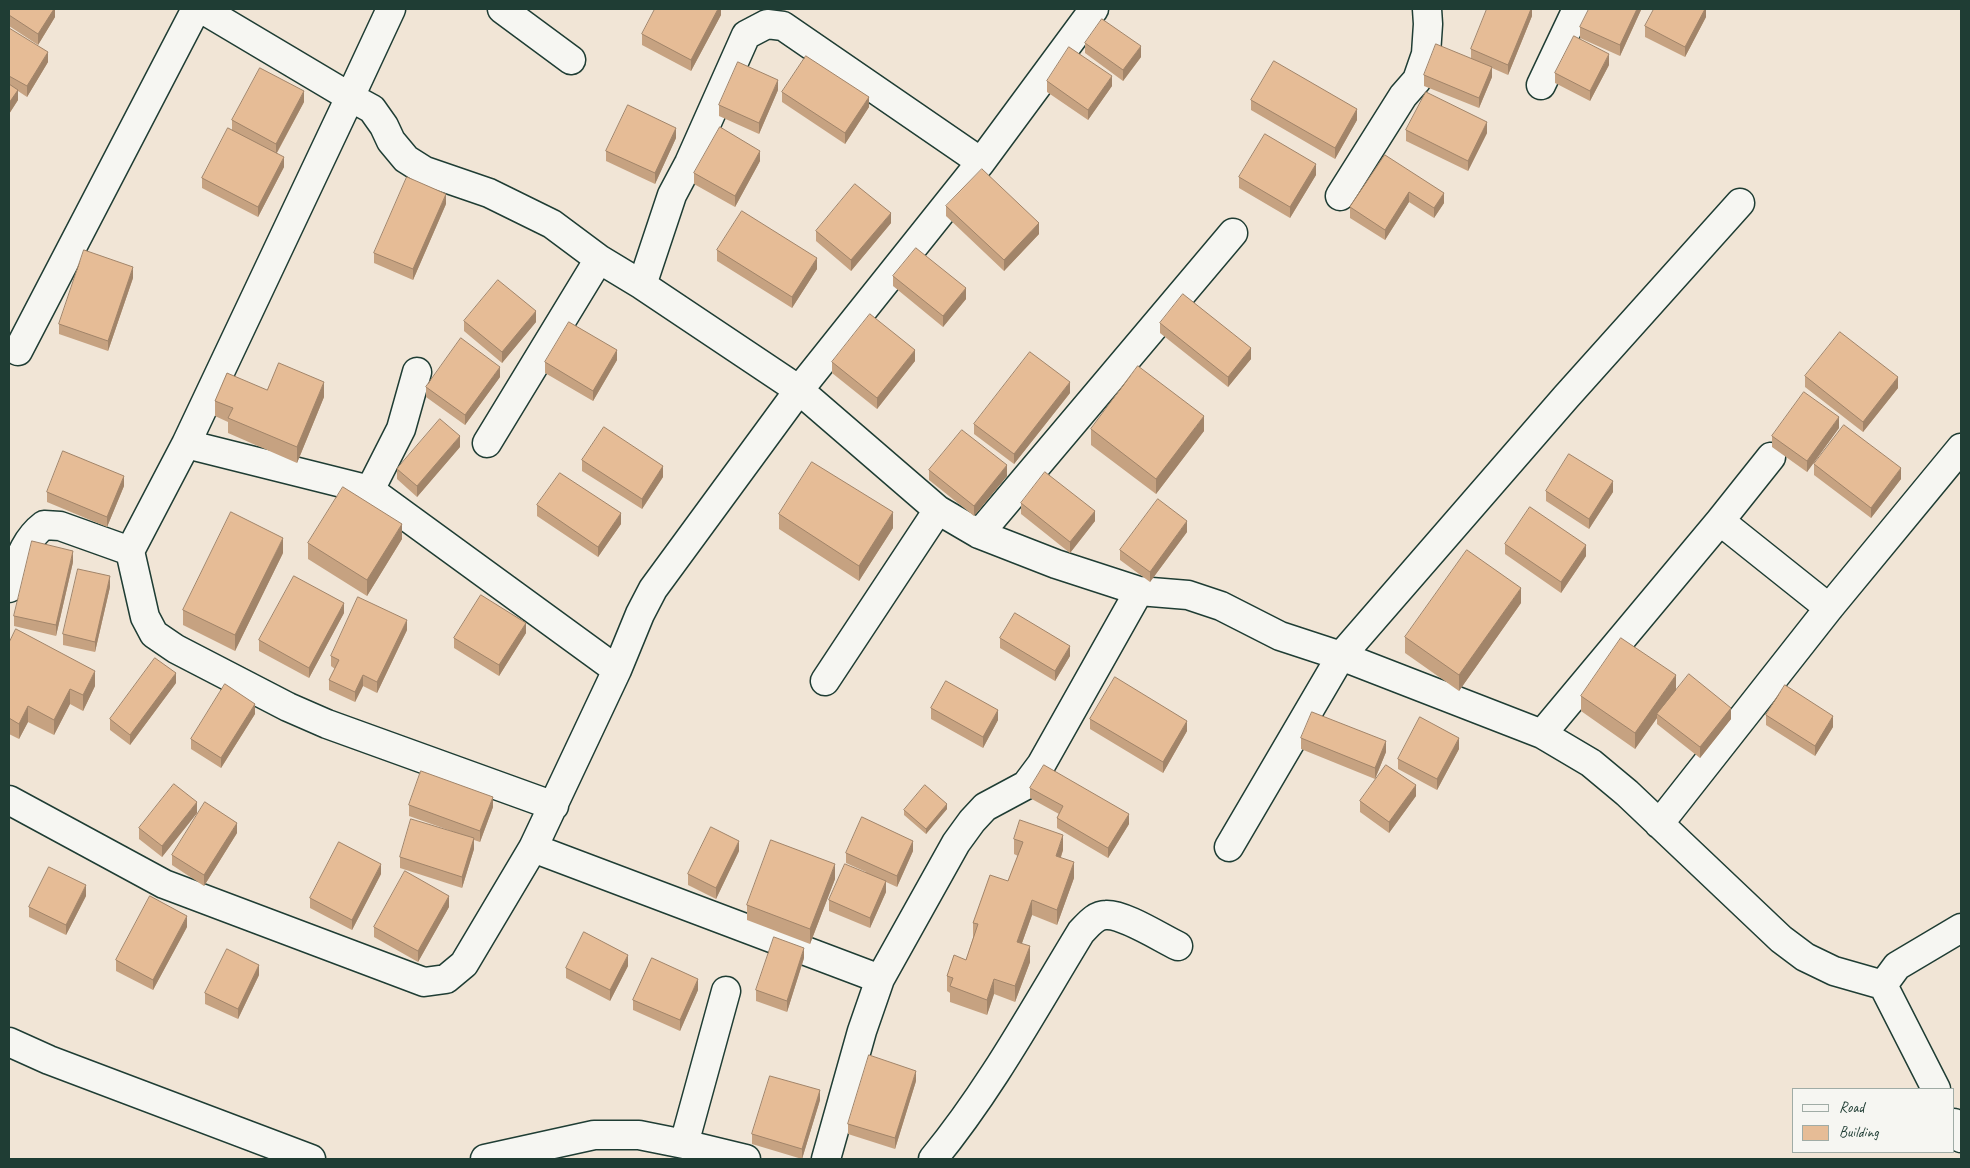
<!DOCTYPE html>
<html>
<head>
<meta charset="utf-8">
<style>
	body { margin:0 }
	#map { position:relative; width:1970px; height:1168px; overflow:hidden; background:#f1e5d6; font-family:Caveat,sans-serif }
	canvas { display:block }
	.frame { position:absolute; inset:0; border:10px solid #1f3d34; pointer-events:none }
	.legend { position:absolute; left:1792px; top:1088px; width:162px; height:65px; box-sizing:border-box; background:#f6f6f2; border:1px solid #a0aca6; margin:0; padding:6px 9px; list-style:none; font-size:15px; color:#1f3d34 }
	.legend li { display:flex; align-items:center; gap:10px; height:25px }
	.legend b { width:25px; border:1px solid #a0aca6 }
</style>
</head>
<body>
<div id="map">
<canvas width="1970" height="1168"></canvas>
<div class="frame"></div>
<ul class="legend">
<li><b style="height:6px;background:#f6f6f2"></b>Road</li>
<li><b style="height:14px;background:#e6bc96"></b>Building</li>
</ul>
</div>
<script>
const ctx = document.querySelector('canvas').getContext('2d');
ctx.lineJoin = 'round';
function trace(path, color, width, dash) { ctx.strokeStyle = color; ctx.lineWidth = width; ctx.lineCap = dash ? 'butt' : 'round'; ctx.setLineDash(dash || []); ctx.stroke(path); }
function paint(path, color) { ctx.fillStyle = color; ctx.fill(path, 'evenodd'); }
const minor = new Path2D(`
	M391,9L350,97L372,109L384,126L391,141L406,159L425,171L489,193L552,224L599,259L642,285L799,390L938,510L979,534L1056,564L1139,591L1188,595L1221,606L1280,636L1341,656L1542,734L1591,763L1627,793L1781,939L1805,957L1834,971L1883,985L1936,1089
	M502,9L571,60
	M1541,85L1577,9
	M1340,196L1403,96L1417,80L1426,54L1428,24L1427,9
	M642,285L672,195L689,163L746,35L767,24L783,26L981,162
	M18,351L196,9
	M417,372L401,429L370,490L617,670
	M487,443L599,259
	M186,444L370,490
	M1720,521L1829,608
	M979,534L1233,233
	M130,551L186,444L350,97L202,9
	M9,588C18,564 23,541 44,525L60,526L130,551L145,617L154,634L176,649L288,707L327,724L554,806
	M825,681L938,510
	M1542,734L1720,521L1771,457
	M9,800L164,884L424,982L446,979L464,964L533,848L617,670L640,614L653,589L799,390L981,162L1094,9
	M1659,824L1829,608L1961,448
	M1229,847L1341,656L1566,397L1740,203
	M533,848L880,979
	M1883,985L1897,966L1961,928
	M9,1042L49,1060L311,1159
	M1954,1123L1961,1138
	M684,1144L726,991
	M485,1159L594,1135H639L684,1144L746,1159
	M826,1159L862,1031L880,979L956,843L972,821L985,807L1026,785L1041,765L1139,591
	M933,1159C990,1090 1034,1009 1081,932C1088,925 1095,915 1106,915C1124,914 1161,938 1178,946`);
trace(minor, '#1f3d34', 31);
trace(minor, '#f6f6f2', 28);
paint(new Path2D(`
	M9,9H55V17L38,45L9,26Z
	M721,9V15L691,71L642,45V34Z
	M1532,9V16L1508,75L1492,68V77L1479,108L1424,86V75L1471,58V49Z
	M1641,9V10L1620,56L1580,38V27Z
	M1706,9V17L1685,57L1645,37V26Z
	M9,28L48,62L27,97L18,91V100L9,114Z
	M1085,43L1141,57L1123,81L1085,53Z
	M1609,65L1590,101L1555,83V73Z
	M1047,81L1112,86L1088,120L1047,92Z
	M778,90L759,134L719,116V105Z
	M782,92L869,107L845,144L782,102Z
	M1251,100L1357,120L1335,159L1251,110Z
	M304,102L277,153L284,167L258,217L202,188V178L232,130V120Z
	M1406,130L1487,133L1468,171L1406,141Z
	M676,138L655,184L606,161V151Z
	M1385,155L1444,203L1434,218L1409,202L1385,240L1350,218V207Z
	M760,161L735,207L694,184V173Z
	M1316,175L1290,218L1239,188V177Z
	M446,204L413,280L374,263V253Z
	M946,206L1039,234L1004,271L946,216Z
	M891,223L851,271L816,241V231Z
	M717,250L817,269L792,308L717,261Z
	M893,276L966,299L943,327L893,286Z
	M133,278L108,351L59,334V324Z
	M464,321L536,322L502,363L464,331Z
	M1160,323L1251,359L1228,387L1160,333Z
	M617,360L593,401L545,373V362Z
	M915,361L877,409L832,373V362Z
	M1805,376L1898,388L1863,432L1805,387Z
	M500,377L465,425L426,397V387Z
	M267,390L324,397L297,463L228,433V422L215,416V401Z
	M1070,393L1014,464L974,434V424Z
	M1839,428L1807,472L1772,447V436Z
	M1091,429L1204,431L1156,494L1091,445Z
	M460,447L417,497L397,479V469Z
	M582,460L663,477L642,509L582,471Z
	M1814,464L1901,479L1871,518L1814,475Z
	M929,470L1007,476L974,516L929,480Z
	M124,486L107,527L47,502V492Z
	M1546,491L1613,492L1589,529L1546,501Z
	M1021,503L1095,521L1070,553L1021,514Z
	M537,505L621,524L598,557L537,516Z
	M779,514L893,528L859,581L779,529Z
	M1187,532L1150,582L1120,560V550Z
	M402,539L367,596L308,559V543Z
	M1505,544L1586,556L1561,593L1505,554Z
	M283,553L235,651L183,625V610Z
	M73,562L56,636L14,626V616Z
	M110,587L95,652L63,645V634Z
	M1521,603L1459,691L1405,653V637Z
	M344,613L309,678L259,651V640Z
	M407,630L377,693L363,686L355,702L329,690V680L335,669L331,666V656Z
	M526,633L499,676L454,648V638Z
	M1000,638L1070,656L1055,681L1000,648Z
	M9,643L95,686L83,711L70,704L54,735L28,722L19,739L9,734Z
	M176,683L130,745L110,730V719Z
	M1676,690L1731,719L1700,758L1657,724V718L1635,749L1581,711V696Z
	M931,708L998,720L983,748L931,719Z
	M255,714L221,768L191,749V739Z
	M1766,715L1833,727L1815,756L1766,725Z
	M1090,719L1187,731L1163,773L1090,729Z
	M1301,738L1386,752L1375,779L1301,749Z
	M1459,749L1437,790L1398,769V759Z
	M1030,788L1129,824L1108,858L1057,828V818L1059,814L1030,798Z
	M1416,796L1389,833L1360,812V801Z
	M409,805L493,807L480,842L474,840V849L462,888L400,868V857L454,832L409,816Z
	M947,809L926,834L904,815V810Z
	M197,813L162,857L139,839V828Z
	M237,833L204,886L172,865V855Z
	M1014,839L1063,850L1061,857L1074,878L1057,925L1032,915L1022,943L1030,962L1015,1002L994,994L987,1015L950,1002V993L947,991V976L966,960L973,938V923L1008,881L1018,856L1014,854Z
	M739,851L716,899L688,885V874Z
	M913,851L897,887L886,882V892L870,928L829,911V900L866,872L846,863V853Z
	M381,874L352,930L310,908V898Z
	M835,879L810,944L747,920V905Z
	M86,896L66,935L29,917V907Z
	M449,907L418,962L374,937V927Z
	M187,927L153,990L116,971V960Z
	M804,958L787,1012L756,1001V990Z
	M628,966L610,1001L566,978V968Z
	M259,975L238,1019L205,1004V993Z
	M698,990L680,1031L633,1010V1000Z
	M916,1081L895,1149L848,1134V1124Z
	M820,1100L802,1159L752,1144V1134Z`), '#c6a281');
paint(new Path2D(`
	M54,9H55V17L38,45V34Z
	M718,9H721V15L691,71V60Z
	M1531,9H1532V16L1508,75V65Z
	M1637,9H1641V10L1620,56V45Z
	M1705,9H1706V17L1685,57V47Z
	M1141,46V57L1123,81V70Z
	M48,52V62L27,97V86Z
	M1609,54V65L1590,101V91Z
	M1492,67V77L1479,108V98Z
	M1112,76V86L1088,120V110Z
	M778,80V90L759,134V123Z
	M18,90V100L9,114V103Z
	M304,91V102L276,154V144Z
	M869,97V107L845,144V133Z
	M1357,109V120L1335,159V148Z
	M1487,122V133L1468,171V161Z
	M676,128V138L655,184V173Z
	M760,151V161L735,207V196Z
	M284,157V167L258,217V207Z
	M1316,164V175L1290,218V207Z
	M1409,192V202L1385,240V230Z
	M1444,193V203L1434,218V208Z
	M446,194V204L413,280V269Z
	M891,213V223L851,271V260Z
	M1039,223V234L1004,271V260Z
	M817,258V269L792,308V297Z
	M133,267V278L108,351V341Z
	M966,288V299L943,327V316Z
	M536,311V322L502,363V352Z
	M1251,348V359L1228,387V377Z
	M617,350V360L593,401V391Z
	M915,350V361L877,409V398Z
	M500,367V377L465,425V415Z
	M1898,377V388L1863,432V422Z
	M324,382V397L297,463V447Z
	M1070,382V393L1014,464V454Z
	M1204,416V431L1156,494V479Z
	M1839,417V428L1807,472V461Z
	M460,436V447L417,497V486Z
	M1007,465V476L974,516V506Z
	M663,466V477L642,509V499Z
	M1901,468V479L1871,518V508Z
	M124,476V486L107,527V517Z
	M1613,481V492L1589,529V519Z
	M1095,511V521L1070,553V542Z
	M893,512V528L859,581V566Z
	M621,513V524L598,557V547Z
	M1187,521V532L1150,582V572Z
	M402,524V539L367,596V580Z
	M283,538V553L235,651V635Z
	M1586,545V556L1561,593V582Z
	M73,551V562L56,636V625Z
	M110,576V587L95,652V642Z
	M1521,588V603L1459,691V675Z
	M344,603V613L309,678V668Z
	M407,620V630L377,693V682Z
	M526,623V633L499,676V665Z
	M1070,646V656L1055,681V671Z
	M95,671V686L83,711V695Z
	M176,673V683L130,745V735Z
	M363,675V686L355,702V692Z
	M1676,675V691L1657,714V718L1635,749V733Z
	M70,689V704L54,735V720Z
	M255,704V714L221,768V758Z
	M28,706V722L19,739V724Z
	M1731,708V719L1700,758V747Z
	M998,710V720L983,748V737Z
	M1833,716V727L1815,756V746Z
	M1187,721V731L1163,773V762Z
	M1459,738V749L1437,790V779Z
	M1386,741V752L1375,779V768Z
	M1416,785V796L1389,833V822Z
	M493,797V807L480,842V831Z
	M197,802V813L162,857V846Z
	M947,804V809L926,834V829Z
	M1129,814V824L1108,858V848Z
	M237,823V833L204,886V875Z
	M1063,835V850L1056,871V856Z
	M474,838V849L462,888V877Z
	M739,841V851L716,899V888Z
	M913,841V851L897,887V876Z
	M1074,862V878L1057,925V910Z
	M381,864V874L352,930V920Z
	M835,864V879L810,944V929Z
	M886,881V892L870,928V918Z
	M86,885V896L66,935V925Z
	M449,896V907L418,962V951Z
	M1032,900V915L1017,957V942Z
	M187,916V927L153,990V980Z
	M1030,946V962L1015,1002V986Z
	M804,948V958L787,1012V1001Z
	M628,955V966L610,1001V990Z
	M259,965V975L238,1019V1009Z
	M698,979V990L680,1031V1020Z
	M994,979V994L987,1015V1000Z
	M916,1071V1081L895,1149V1138Z
	M820,1090V1100L802,1159V1149Z`), '#a18469');
const building = new Path2D(`
	M9,9H54L38,34L9,15Z
	M655,9H718L691,60L642,34Z
	M1487,9H1531L1508,65L1471,49Z
	M1589,9H1637L1620,45L1580,27Z
	M1654,9H1705L1685,47L1645,26Z
	M1102,19L1141,46L1123,70L1085,43Z
	M9,28L48,52L27,86L9,76Z
	M1574,36L1609,54L1590,91L1555,73Z
	M1436,44L1492,67L1479,98L1424,75Z
	M1069,47L1112,76L1088,110L1047,81Z
	M806,56L869,97L845,133L782,92Z
	M1274,61L1357,109L1335,148L1251,100Z
	M738,62L778,80L759,123L719,105Z
	M260,68L304,91L276,144L232,120Z
	M9,84L18,90L9,103Z
	M1426,92L1487,122L1468,161L1406,130Z
	M628,105L676,128L655,173L606,151Z
	M720,127L760,151L735,196L694,173Z
	M228,128L284,157L258,207L202,178Z
	M1265,134L1316,164L1290,207L1239,177Z
	M1385,155L1444,193L1434,208L1409,192L1385,230L1350,207Z
	M982,169L1039,223L1004,260L946,206Z
	M407,177L446,194L413,269L374,253Z
	M855,184L891,213L851,260L816,231Z
	M742,211L817,258L792,297L717,250Z
	M916,248L966,288L943,316L893,276Z
	M84,250L133,267L108,341L59,324Z
	M498,280L536,311L502,352L464,321Z
	M1183,294L1251,348L1228,377L1160,323Z
	M870,314L915,350L877,398L832,362Z
	M569,322L617,350L593,391L545,362Z
	M1840,332L1898,377L1863,422L1805,376Z
	M461,338L500,367L465,415L426,387Z
	M1030,352L1070,382L1014,454L974,424Z
	M279,363L324,382L297,447L228,418L233,408L215,401L227,373L267,390Z
	M1138,366L1204,416L1156,479L1091,429Z
	M1804,392L1839,417L1807,461L1772,436Z
	M440,419L460,436L417,486L397,469Z
	M1844,425L1901,468L1871,508L1814,464Z
	M604,427L663,466L642,499L582,460Z
	M962,430L1007,465L974,506L929,470Z
	M63,451L124,476L107,517L47,492Z
	M1569,454L1613,481L1589,519L1546,491Z
	M812,462L893,512L859,566L779,514Z
	M1045,472L1095,511L1070,542L1021,503Z
	M560,473L621,513L598,547L537,505Z
	M343,487L402,524L367,580L308,543Z
	M1158,499L1187,521L1150,572L1120,550Z
	M1530,507L1586,545L1561,582L1505,544Z
	M231,512L283,538L235,635L183,610Z
	M32,541L73,551L56,625L14,616Z
	M1467,550L1521,588L1459,675L1405,637Z
	M78,569L110,576L95,642L63,634Z
	M294,576L344,603L309,668L259,640Z
	M481,595L526,623L499,665L454,638Z
	M358,597L407,620L377,682L363,675L355,692L329,680L339,660L331,656Z
	M1015,613L1070,646L1055,671L1000,638Z
	M16,629L95,671L83,695L70,689L54,720L28,706L19,724L9,718V643Z
	M1621,638L1676,675L1635,733L1581,696Z
	M155,658L176,673L130,735L110,719Z
	M1689,674L1731,708L1700,747L1657,714Z
	M1115,677L1187,721L1163,762L1090,719Z
	M946,681L998,710L983,737L931,708Z
	M225,684L255,704L221,758L191,739Z
	M1785,685L1833,716L1815,746L1766,715Z
	M1312,712L1386,741L1375,768L1301,738Z
	M1420,717L1459,738L1437,779L1398,759Z
	M1044,765L1129,814L1108,848L1057,818L1063,806L1030,788Z
	M1386,765L1416,785L1389,822L1360,801Z
	M421,771L493,797L480,831L409,805Z
	M174,784L197,802L162,846L139,828Z
	M925,785L947,804L926,829L904,810Z
	M205,802L237,823L204,875L172,855Z
	M862,817L913,841L897,876L846,853Z
	M411,819L474,838L462,877L400,857Z
	M1020,820L1063,835L1056,856L1074,862L1057,910L1032,900L1017,942L1030,946L1015,986L994,979L987,1000L950,986L953,978L947,976L954,955L966,960L978,924L973,923L990,875L1008,881L1023,842L1014,839Z
	M711,827L739,841L716,888L688,874Z
	M771,840L835,864L810,929L747,905Z
	M339,842L381,864L352,920L310,898Z
	M845,864L886,881L870,918L829,900Z
	M49,867L86,885L66,925L29,907Z
	M405,871L449,896L418,951L374,927Z
	M150,896L187,916L153,980L116,960Z
	M584,932L628,955L610,990L566,968Z
	M774,937L804,948L787,1001L756,990Z
	M227,949L259,965L238,1009L205,993Z
	M652,958L698,979L680,1020L633,1000Z
	M869,1055L916,1071L895,1138L848,1124Z
	M770,1076L820,1090L802,1149L752,1134Z`);
paint(building, '#e6bc96');
trace(building, '#a18469', 1);
</script>
</body>
</html>
